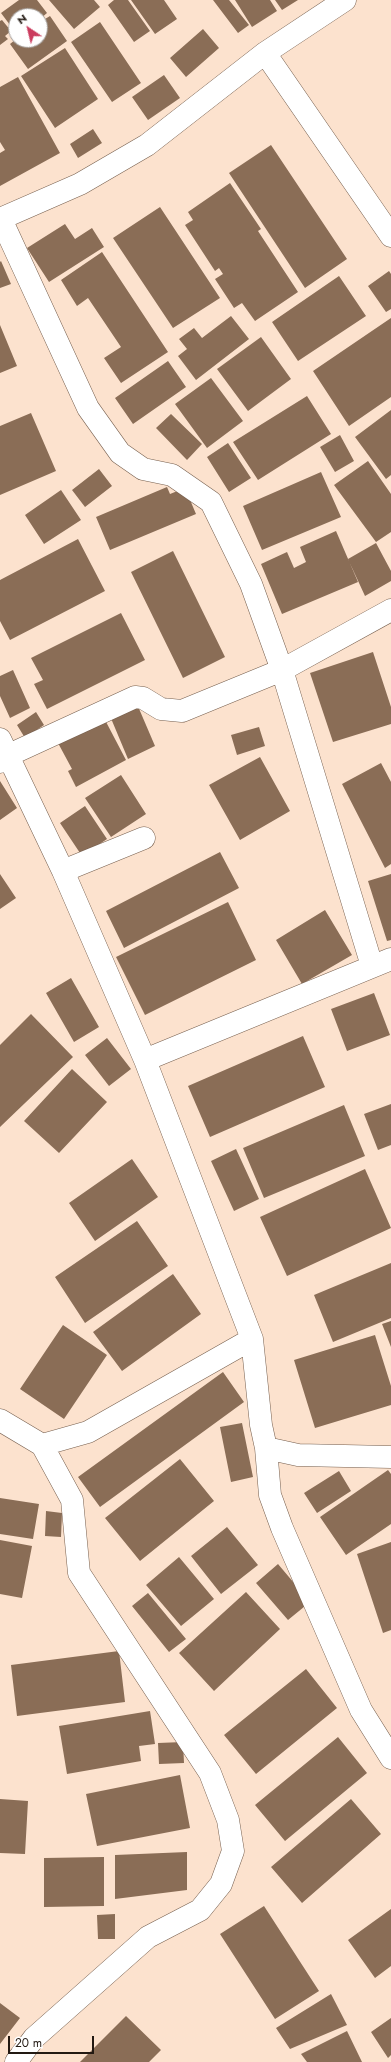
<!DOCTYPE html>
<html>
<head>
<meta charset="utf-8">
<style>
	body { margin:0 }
	#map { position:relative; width:391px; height:2062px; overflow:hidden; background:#fce2ce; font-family:Jost,sans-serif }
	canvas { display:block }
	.north { position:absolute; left:8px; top:8px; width:40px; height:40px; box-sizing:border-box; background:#fff; border:1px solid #a7a3a0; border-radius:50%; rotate:325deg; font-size:11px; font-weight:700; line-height:16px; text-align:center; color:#221912 }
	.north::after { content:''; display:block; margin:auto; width:14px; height:18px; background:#cb3c5e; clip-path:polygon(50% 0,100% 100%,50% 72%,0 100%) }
	.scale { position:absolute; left:8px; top:2036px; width:86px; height:18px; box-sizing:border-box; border:2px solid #221912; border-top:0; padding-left:5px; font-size:12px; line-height:14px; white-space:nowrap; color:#221912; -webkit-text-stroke:3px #fff; paint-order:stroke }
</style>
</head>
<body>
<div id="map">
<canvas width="391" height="2062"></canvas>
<div class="north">N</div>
<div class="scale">20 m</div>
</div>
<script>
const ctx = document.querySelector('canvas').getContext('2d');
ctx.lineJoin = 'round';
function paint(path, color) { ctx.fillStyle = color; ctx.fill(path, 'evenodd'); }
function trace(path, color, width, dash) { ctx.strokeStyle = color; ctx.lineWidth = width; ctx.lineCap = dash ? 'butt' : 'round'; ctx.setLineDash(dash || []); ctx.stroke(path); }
paint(new Path2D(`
	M19,0H37L47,13L40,19V16H16V33L1,13Z
	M49,0H94L100,7L74,29Z
	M114,0H128L150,31L134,42L108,5Z
	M131,0H164L177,19L155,34Z
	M213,0H229L249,25L238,33Z
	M235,0H270L277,11L252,27Z
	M275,0H298L282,10Z
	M50,16L67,41L28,69L10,44L15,40H40V22Z
	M2,20L11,31L5,36L8,39L0,45V21Z
	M100,22L141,83L112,102L71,42Z
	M203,29L219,48L186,77L170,58Z
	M65,48L98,99L55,128L21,76Z
	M164,75L180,98L148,120L132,97Z
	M18,77L60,153L0,186V153L5,150L0,142V87Z
	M93,129L102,143L78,158L70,144Z
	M271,145L347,259L305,288L229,173Z
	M230,183L261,229L258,231L298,292L255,321L242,303L234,308L215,279L223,274L219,268L215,271L185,225L193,220L188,212Z
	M160,207L220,298L173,328L113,238Z
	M65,224L75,239L92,228L104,247L49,282L27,248Z
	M102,252L168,352L121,383L104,358L121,347L88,298L77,306L61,280Z
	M1,261L11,284L0,288V262Z
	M389,271L391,274V309L386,312L368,286Z
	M339,276L366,316L298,361L272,322Z
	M231,316L249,339L196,380L178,356L187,349L179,339L194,328L202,338Z
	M391,318V397L349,426L313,371Z
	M0,325L17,366L0,373Z
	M261,337L291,379L248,411L217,369Z
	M168,361L186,387L133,424L115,398Z
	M211,378L243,421L207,448L175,404Z
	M307,396L331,434L258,480L233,442Z
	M391,410V475L386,479L355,437Z
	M31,413L56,471L0,495V426Z
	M171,414L202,444L187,460L156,428Z
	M340,435L354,461L335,472L320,447Z
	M228,443L251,478L229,492L207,457Z
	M368,461L391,494V532L376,542L334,485Z
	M99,469L112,486L85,507L72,490Z
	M321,472L341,517L262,550L243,506Z
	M167,487L170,494L185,488L196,514L110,550L96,517Z
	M61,490L81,520L44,544L25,515Z
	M336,531L358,582L282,614L261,564L287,552L294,568L306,562L300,547Z
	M78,539L105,591L10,640L0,621V580Z
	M376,543L391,571V581L365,596L348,559Z
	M173,551L225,657L183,678L131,572Z
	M121,613L145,660L47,709L34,684L43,680L31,658Z
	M373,652L391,707V724L333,742L310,673Z
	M13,670L30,708L10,718L0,696V676Z
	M137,704L155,746L128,759L110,716Z
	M36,712L44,725L25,738L17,725Z
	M104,718L126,760L76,787L68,771L72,769L58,743Z
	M259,727L265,746L237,755L231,735Z
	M260,757L290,811L240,840L209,785Z
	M381,763L391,782V864L385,868L342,784Z
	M121,775L146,814L111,837L85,798Z
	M0,781L17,808L0,820Z
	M85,806L107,839L82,856L60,823Z
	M220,852L239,888L124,948L106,911Z
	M0,874L16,898L0,909Z
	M391,874V940L387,941L368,881Z
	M228,902L256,960L145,1015L116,957Z
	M325,910L352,955L302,984L276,940Z
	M71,978L99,1027L74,1042L46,993Z
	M374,993L390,1035L347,1051L331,1009Z
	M31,1014L73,1057L0,1127V1045Z
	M303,1036L325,1087L210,1137L188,1086Z
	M107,1038L131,1069L109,1086L85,1055Z
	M72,1069L107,1102L59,1153L24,1121Z
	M391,1104V1145L378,1150L364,1114Z
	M344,1105L365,1156L264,1198L243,1148Z
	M236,1149L259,1199L234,1211L211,1161Z
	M132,1159L158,1197L95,1241L69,1203Z
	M365,1169L391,1228L287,1276L260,1217Z
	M137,1221L168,1266L85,1323L55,1277Z
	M391,1263V1318L333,1342L314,1295Z
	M173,1274L201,1314L122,1371L93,1332Z
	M391,1321V1347L382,1324Z
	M63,1325L107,1355L64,1419L20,1389Z
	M375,1335L391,1386V1405L315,1428L294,1360Z
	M223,1372L244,1402L100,1507L78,1477Z
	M242,1423L253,1477L231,1482L220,1427Z
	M180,1459L214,1501L140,1561L105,1518Z
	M388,1470L391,1474V1524L346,1555L320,1517Z
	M339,1471L351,1491L317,1513L304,1493Z
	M0,1498L39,1504L33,1539L0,1534Z
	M46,1511L62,1513L61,1537L45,1536Z
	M227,1527L258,1565L221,1594L191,1556Z
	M0,1540L32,1546L22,1598L0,1594Z
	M391,1542V1630L383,1633L357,1554Z
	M179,1557L214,1599L181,1626L146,1585Z
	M278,1564L310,1602L288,1620L256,1583Z
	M246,1592L280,1629L214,1691L179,1653Z
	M148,1593L186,1639L169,1652L132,1606Z
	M119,1651L125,1702L17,1716L11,1665Z
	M306,1669L337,1708L256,1774L224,1735Z
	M150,1711L155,1744L139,1746L141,1761L67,1774L59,1726Z
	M338,1737L367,1773L285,1841L255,1805Z
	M183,1742L184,1763L159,1764L158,1743Z
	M180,1775L190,1828L97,1846L86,1794Z
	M0,1799L28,1801L25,1854L0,1853Z
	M351,1799L381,1834L302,1903L271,1867Z
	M187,1852V1890L115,1899V1855Z
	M104,1857V1906L44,1907V1858Z
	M264,1906L319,1991L275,2019L220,1934Z
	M391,1909V1966L375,1978L348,1940Z
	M115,1914V1939H98L97,1915Z
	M331,1994L347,2025L290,2049L276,2028Z
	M0,2003L20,2018L0,2044Z
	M126,2016L161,2050L149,2062H80Z
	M391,2018V2055L388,2058L371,2032Z
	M347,2031L362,2062H307L301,2054Z`), '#8a6d56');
const minor = new Path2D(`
	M265,53L391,236
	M0,219L80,184L147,145L265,53L345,0
	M1,219L88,408L120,453L143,469L172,475L211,502L251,584L282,670L372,966
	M0,739L63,871L145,1060L252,1339L261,1425L266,1448L298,1455L391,1457
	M0,762L9,755L135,697L143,698L161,709L182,711L282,670L391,610
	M63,871L144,838
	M145,1060L391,959
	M0,1420L42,1445L88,1432L252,1339
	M266,1448L270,1495L282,1528L361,1710L391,1758
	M16,2062L34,2038L148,1937L200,1910L221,1884L233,1851L228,1820L210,1773L79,1573L72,1500L42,1445`);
trace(minor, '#765f4e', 23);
trace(minor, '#fff', 22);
</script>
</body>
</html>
